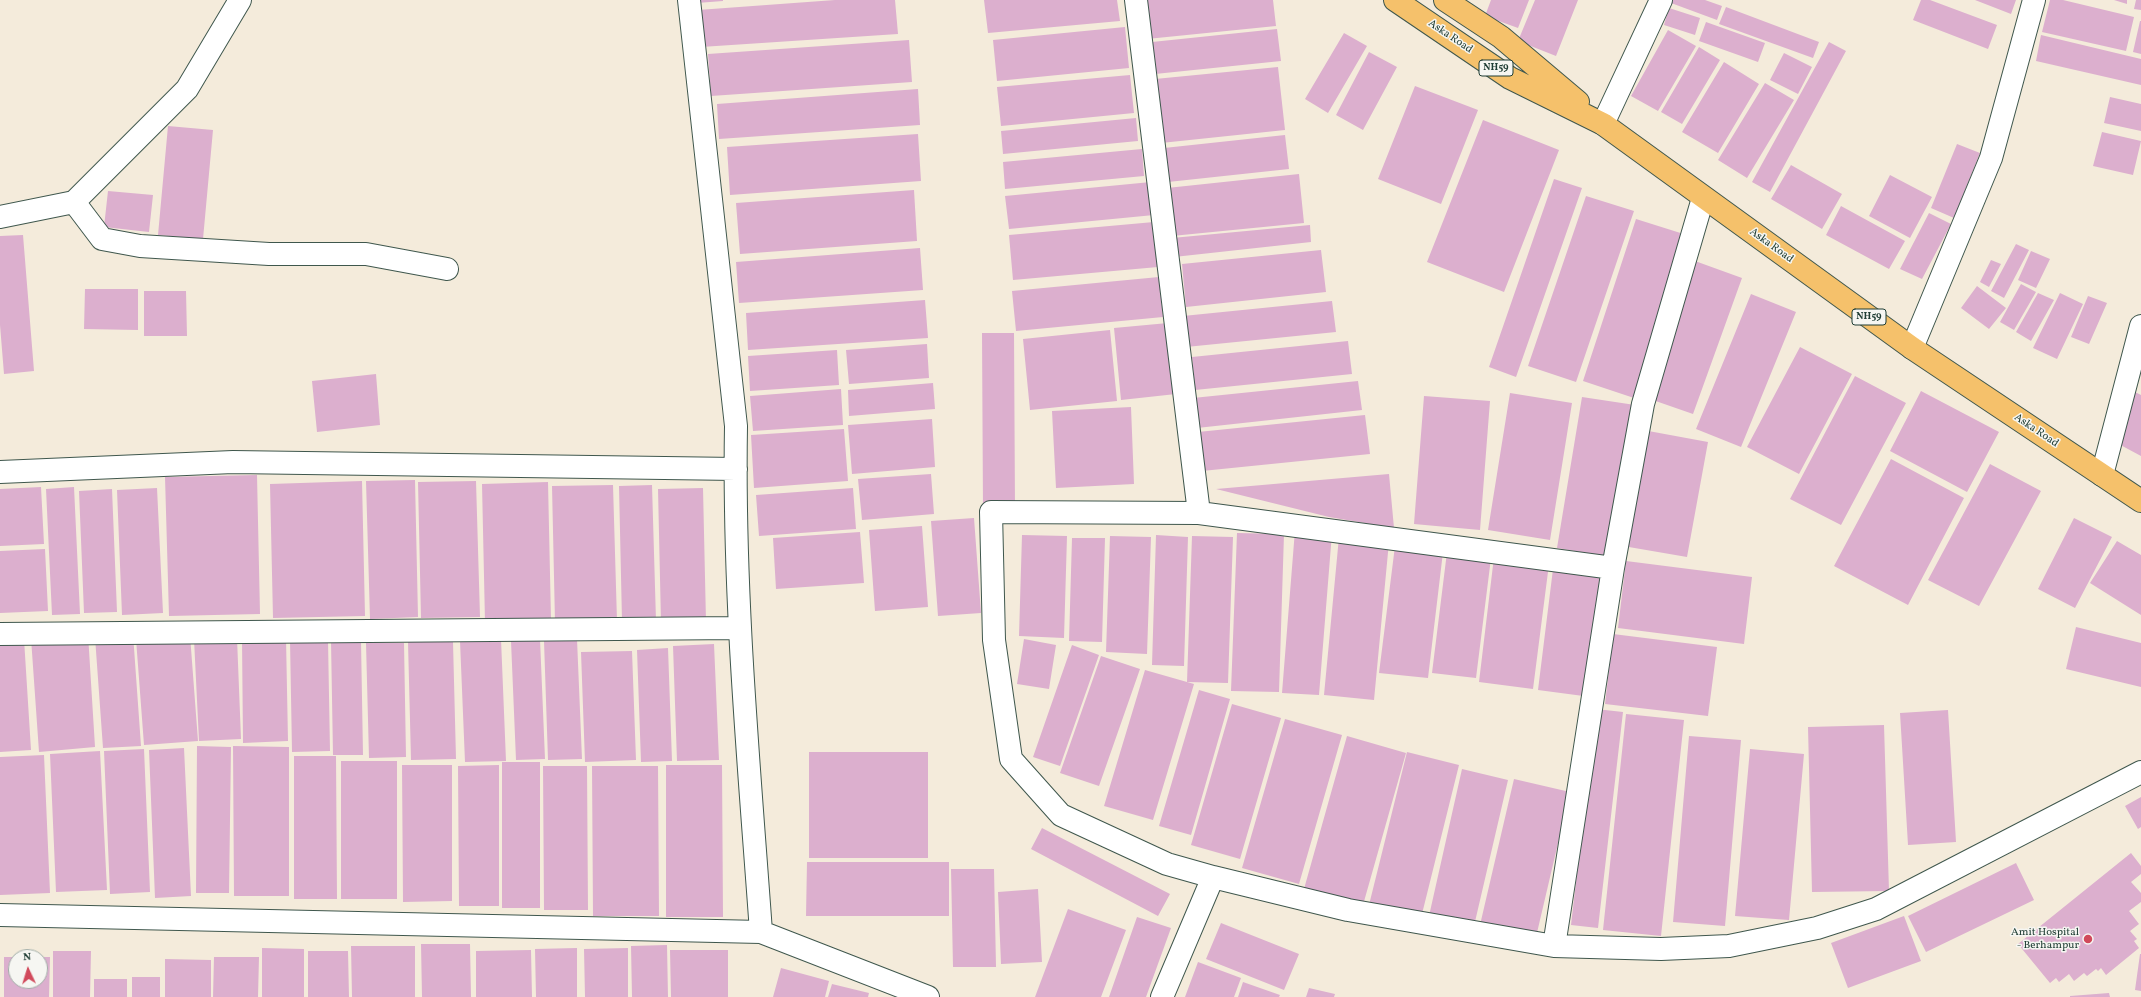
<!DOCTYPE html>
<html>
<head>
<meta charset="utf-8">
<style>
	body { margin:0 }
	#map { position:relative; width:2141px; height:997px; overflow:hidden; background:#f4ebdb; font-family:Vollkorn,serif }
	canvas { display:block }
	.north { position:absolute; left:8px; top:949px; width:40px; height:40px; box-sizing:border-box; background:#f6f6f2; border:1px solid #a0aca6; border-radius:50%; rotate:356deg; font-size:11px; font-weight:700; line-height:16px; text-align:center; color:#1f3d34 }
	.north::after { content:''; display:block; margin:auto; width:14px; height:18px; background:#d1495b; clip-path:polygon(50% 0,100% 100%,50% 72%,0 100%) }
</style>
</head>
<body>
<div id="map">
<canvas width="2141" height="997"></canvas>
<div class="north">N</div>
</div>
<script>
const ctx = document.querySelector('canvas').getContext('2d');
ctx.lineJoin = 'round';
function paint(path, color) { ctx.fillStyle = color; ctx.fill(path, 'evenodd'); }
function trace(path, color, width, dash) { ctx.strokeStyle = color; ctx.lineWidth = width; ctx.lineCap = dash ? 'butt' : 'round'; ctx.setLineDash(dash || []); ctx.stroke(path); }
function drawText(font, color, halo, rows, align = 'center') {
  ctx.font = font + ' Vollkorn,serif'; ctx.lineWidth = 3; ctx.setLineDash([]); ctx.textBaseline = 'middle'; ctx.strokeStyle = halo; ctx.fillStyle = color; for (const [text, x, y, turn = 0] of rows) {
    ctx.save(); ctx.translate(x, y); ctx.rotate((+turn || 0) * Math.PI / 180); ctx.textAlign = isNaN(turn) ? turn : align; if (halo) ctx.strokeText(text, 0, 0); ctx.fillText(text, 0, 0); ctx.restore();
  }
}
paint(new Path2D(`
	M697,0H723V1L697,3Z
	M835,0H895L898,34L701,47L698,10Z
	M984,0H1117L1120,21L988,33Z
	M1143,0H1273L1276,26L1147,39Z
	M1491,0H1529L1518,28L1485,16Z
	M1535,0H1578L1556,56L1518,41Z
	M1672,0H1705L1722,6L1717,20L1671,3Z
	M1921,0H1930L1997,25L1988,49L1913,20Z
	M1975,0H2016L2011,14Z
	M2050,0H2063L2134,17L2126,51L2042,32Z
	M2114,0H2127V4Z
	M2136,0H2141V10L2134,9Z
	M1726,7L1819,42L1813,58L1719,24Z
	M1669,8L1700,18L1695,35L1664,25Z
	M2140,21H2141V54L2133,52Z
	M1706,22L1765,43L1758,62L1699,41Z
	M1125,27L1129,68L997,81L993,40Z
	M1277,29L1281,61L1155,74L1152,42Z
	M1668,30L1696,46L1658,111L1631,96Z
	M1344,33L1367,46L1328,113L1305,99Z
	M2041,35L2141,59V85L2036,61Z
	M909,40L912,82L711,96L708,54Z
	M1829,42L1846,51L1770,192L1752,182Z
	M1699,47L1720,60L1682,124L1661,112Z
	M1369,52L1397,67L1363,130L1336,115Z
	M1784,53L1812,67L1798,94L1770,80Z
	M1724,62L1759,84L1718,153L1682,132Z
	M1278,67L1285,130L1161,143L1155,79Z
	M1130,75L1134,113L1001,126L997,87Z
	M1765,83L1794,100L1747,178L1718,160Z
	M1415,86L1478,110L1441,204L1378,179Z
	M918,89L920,125L719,139L717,104Z
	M2110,97L2141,104V131L2104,123Z
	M1136,118L1138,141L1003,154L1001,131Z
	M1483,120L1559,150L1504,292L1427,262Z
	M168,126L213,130L203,239L158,235Z
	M2102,132L2141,141L2133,175L2093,166Z
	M918,134L921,181L730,195L727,147Z
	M1285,135L1289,169L1168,182L1164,148Z
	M1957,144L1980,153L1954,218L1931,208Z
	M1142,149L1144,176L1005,189L1003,162Z
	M1791,165L1842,194L1822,229L1771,199Z
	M1299,174L1304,223L1172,236L1167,188Z
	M1890,175L1932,197L1910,238L1869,216Z
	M1554,179L1582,188L1516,377L1489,367Z
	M1151,182L1154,215L1009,229L1005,196Z
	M914,190L917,241L740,254L736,203Z
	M108,191L153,195L149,232L104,227Z
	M1586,196L1634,211L1576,382L1528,366Z
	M1841,206L1905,241L1889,269L1826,235Z
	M1929,213L1951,224L1922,279L1900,269Z
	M1636,219L1690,236L1637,399L1583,381Z
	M1154,222L1158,267L1013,280L1009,235Z
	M1310,225L1311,242L1174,257L1172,238Z
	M23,235L34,371L4,374L0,325V236Z
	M2016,244L2029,250L2004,298L1991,291Z
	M920,248L923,290L739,303L736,262Z
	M1321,250L1326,292L1186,307L1182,264Z
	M2031,251L2050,259L2036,288L2018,280Z
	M1991,260L2001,264L1989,287L1980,282Z
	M1695,261L1742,278L1693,414L1647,398Z
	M1159,277L1163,317L1016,331L1012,291Z
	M2021,284L2036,292L2014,330L2000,322Z
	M1977,286L2006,308L1989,329L1961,308Z
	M85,289H138V330L84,329Z
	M144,291H186L187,336H144Z
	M2038,293L2054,300L2031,341L2016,332Z
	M2060,293L2083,304L2057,359L2033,348Z
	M1751,294L1796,312L1741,447L1696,429Z
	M2088,296L2107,303L2089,344L2071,337Z
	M925,300L928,338L748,350L746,313Z
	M1332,301L1336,332L1186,347L1183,316Z
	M1168,323L1176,394L1121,400L1114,328Z
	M1110,330L1117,401L1030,410L1023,339Z
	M982,333H1014L1015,509L983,510Z
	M1348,341L1352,374L1195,390L1192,357Z
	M927,344L929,378L849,384L846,350Z
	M1800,347L1852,374L1799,474L1747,447Z
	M837,350L839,385L750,391L748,356Z
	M376,374L380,425L317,432L312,381Z
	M1855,376L1906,403L1841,525L1790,499Z
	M1358,381L1362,410L1197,428L1193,398Z
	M933,383L935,409L849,416L848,390Z
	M841,389L843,425L753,431L750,396Z
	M1921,391L1999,432L1967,492L1890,451Z
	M2135,392L2141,395V456L2113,441Z
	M1510,393L1572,403L1550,540L1488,530Z
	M1424,396L1490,401L1480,530L1414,524Z
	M1582,397L1635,405L1610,557L1557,548Z
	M1131,407L1134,484L1056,488L1052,411Z
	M1365,415L1370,454L1202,471L1198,432Z
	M932,419L935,467L852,474L848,425Z
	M844,429L848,481L754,488L751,435Z
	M1643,430L1708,442L1687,557L1623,546Z
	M1891,459L1964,498L1908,605L1834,566Z
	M1990,464L2041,491L1979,606L1928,580Z
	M931,474L934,514L862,520L858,479Z
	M1389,474L1394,528L1329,517L1216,489Z
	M257,475L260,614L169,616L165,477Z
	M415,480L418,617L370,619L366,481Z
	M362,481L365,616L273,618L270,484Z
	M476,481L480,617L421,618L418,482Z
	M548,482L551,620L485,622L482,484Z
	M613,485L617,621L555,622L552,486Z
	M652,485L656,621H622L619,486Z
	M41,487L44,544L0,546V489Z
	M74,487L80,614L52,615L46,489Z
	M157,488L163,613L122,615L117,490Z
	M703,488L706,622L661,623L658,489Z
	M853,488L856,529L759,536L756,495Z
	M112,489L117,612L84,613L79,491Z
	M974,518L981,613L938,616L931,521Z
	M2074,518L2112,537L2075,608L2038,589Z
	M922,526L928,607L875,611L869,530Z
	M1295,530L1332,533L1319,695L1282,693Z
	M860,532L864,583L776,589L773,538Z
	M1237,533L1284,534L1279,692L1231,691Z
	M1022,535L1067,536L1064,638L1019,636Z
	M1156,535L1188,537L1184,666L1152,665Z
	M1110,536L1151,537L1147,654L1106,652Z
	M1192,536L1233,537L1228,683L1187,682Z
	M1339,537L1389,542L1374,700L1324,695Z
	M1072,538H1105L1102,642L1069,641Z
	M2117,541L2141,555V615L2090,583Z
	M1395,546L1443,552L1428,678L1379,673Z
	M45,549L48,611L0,613V551Z
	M1447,552L1491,558L1476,678L1432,673Z
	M1494,557L1549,564L1533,689L1479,682Z
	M1626,561L1752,577L1744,644L1618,628Z
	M1553,569L1607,576L1591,697L1538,690Z
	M2076,627L2141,643V687L2066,669Z
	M88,634L95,747L39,752L31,638Z
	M133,634L141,746L103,748L95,637Z
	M1613,634L1717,647L1708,716L1605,704Z
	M190,635L198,741L144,745L136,639Z
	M237,638L241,739L199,741L194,639Z
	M286,638L288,741L243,743L242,639Z
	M24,639L31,750L0,752V641Z
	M501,639L506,761L465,762L460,641Z
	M540,639L545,759L516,760L511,641Z
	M577,639L582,759L548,760L544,641Z
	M1024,639L1056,645L1049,689L1017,684Z
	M290,640H328L330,751L292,752Z
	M331,641H361L363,755H333Z
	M408,642H453L456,759L411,760Z
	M366,643H404L406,757L369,758Z
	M714,644L719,760L677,761L673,646Z
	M1072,645L1099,655L1060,766L1033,757Z
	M668,648L672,761L641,762L637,650Z
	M632,651L636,760L585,762L581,652Z
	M1101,656L1140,669L1099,786L1060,773Z
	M1145,670L1194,684L1153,820L1104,806Z
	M1199,690L1230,699L1191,835L1159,826Z
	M1232,704L1281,718L1240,859L1191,845Z
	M1596,709L1623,712L1598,928L1571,925Z
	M1948,710L1956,842L1908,845L1900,713Z
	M1626,714L1684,720L1661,936L1603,930Z
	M1285,719L1342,735L1299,884L1242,868Z
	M1884,725L1889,891L1812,892L1808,727Z
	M1347,736L1406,753L1363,905L1304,889Z
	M1689,736L1741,740L1725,926L1673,922Z
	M197,746L231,747L229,893H196Z
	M233,746L289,747V896H234Z
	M184,748L191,896L155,898L149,750Z
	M144,749L150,892L110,894L104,751Z
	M1750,749L1804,754L1789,920L1735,916Z
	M100,751L107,890L56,892L50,754Z
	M809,752H928V858H809Z
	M1407,752L1459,765L1420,922L1368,909Z
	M44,755L50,893L0,895V757Z
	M294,756H336L337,899H294Z
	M341,761H397V899H341Z
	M502,762H540V908H502Z
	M402,765H452V901L403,902Z
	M499,765V906H459L458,766Z
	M666,765H722L723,917H666Z
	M543,766H587L588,910H544Z
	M592,766H658L659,916H593Z
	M1462,769L1508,780L1474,926L1429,916Z
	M1514,779L1570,792L1536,937L1480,925Z
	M2141,797V827L2138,829L2125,806Z
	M1042,828L1170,894L1158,916L1031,849Z
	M2131,853L2141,866V874L2131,882L2141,893V902L2129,911L2139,924L2130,931L2137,939L2134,941L2139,948L2106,975L2101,968L2098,971L2096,969L2087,976L2084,973L2074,981L2069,974L2059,982L2056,978L2050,983L2018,944Z
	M807,862H949V916H806Z
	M2016,863L2034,900L1926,952L1908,916Z
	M951,869H994L996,967H953Z
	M1038,889L1042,962L1001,964L998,892Z
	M1068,909L1126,930L1101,997H1035Z
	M1904,916L1921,961L1848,988L1831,943Z
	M1137,917L1171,928L1146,997H1109Z
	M1221,923L1299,954L1284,990L1206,959Z
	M421,944H470L471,997H422Z
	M667,945L668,997H632L631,946Z
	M351,946H415V997H352Z
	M262,948L304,949V997H262Z
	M577,948V997H536L535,949Z
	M628,948V997H585L584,949Z
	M531,950L532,997H476V951Z
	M670,950H728V997H671Z
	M53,951H91L90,997H53Z
	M308,951H348L349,997H308Z
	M2140,954H2141V991L2135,990Z
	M4,957H16V981H40V957H50L49,997H4Z
	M214,957H259L258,997H213Z
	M165,959L211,960V997H165Z
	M1198,962L1241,978L1234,997H1185Z
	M781,968L829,981L825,997H773Z
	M132,977H160V997H132Z
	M94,979H127V997H94Z
	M1243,982L1280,995L1279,997H1238Z
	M832,984L869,993L868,997H828Z
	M1309,988L1335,994L1334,997H1306Z
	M2109,993L2110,997H2070V996Z`), '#dcafce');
const minor = new Path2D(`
	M689,0L736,426C733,595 749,764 761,932
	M1136,0L1199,513
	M1603,124L1661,0
	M74,202L187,89L240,0
	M0,217L74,202L102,239L140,246L269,254H366L447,269
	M1912,348L1991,158L2034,0
	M0,472L233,462L736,469
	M2102,475L2141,326
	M1613,568L1199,513L991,512L994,640L1011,759L1061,815L1167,864L1213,877L1348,910L1554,946L1661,949L1729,946L1817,928L1876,909L2141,772
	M0,634L739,628
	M0,915L761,932L928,997
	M1554,946L1613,568L1643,404L1703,198
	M1162,997L1213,877`);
const highway = new Path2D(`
	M1395,0L1510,78L1603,124L1912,348L2141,501
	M1445,0L1501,37L1578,102`);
trace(minor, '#3f574d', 24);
trace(highway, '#3f574d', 24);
trace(minor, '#fff', 22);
trace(highway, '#f5c16b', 22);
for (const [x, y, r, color] of [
	[2088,939,5,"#d1495b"]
]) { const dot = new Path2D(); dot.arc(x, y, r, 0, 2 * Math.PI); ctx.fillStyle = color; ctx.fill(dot); trace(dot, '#f6f6f2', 1.5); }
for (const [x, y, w] of [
	[1496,68,34],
	[1869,317,34]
]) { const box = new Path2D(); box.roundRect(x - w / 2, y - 8, w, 16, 3); ctx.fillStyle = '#f6f6f2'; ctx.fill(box); trace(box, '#1f3d34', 1); }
drawText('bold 10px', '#1f3d34', null, [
	["NH59",1496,68],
	["NH59",1869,317]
]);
drawText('11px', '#1f3d34', '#f6f6f2', [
	["Aska Road",1450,37,34],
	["Aska Road",1771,246,36],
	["Aska Road",2036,431,34]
]);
drawText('11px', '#1f3d34', '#f6f6f2', [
	["Amit Hospital",2079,933],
	["- Berhampur",2079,946]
], 'right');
</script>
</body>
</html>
